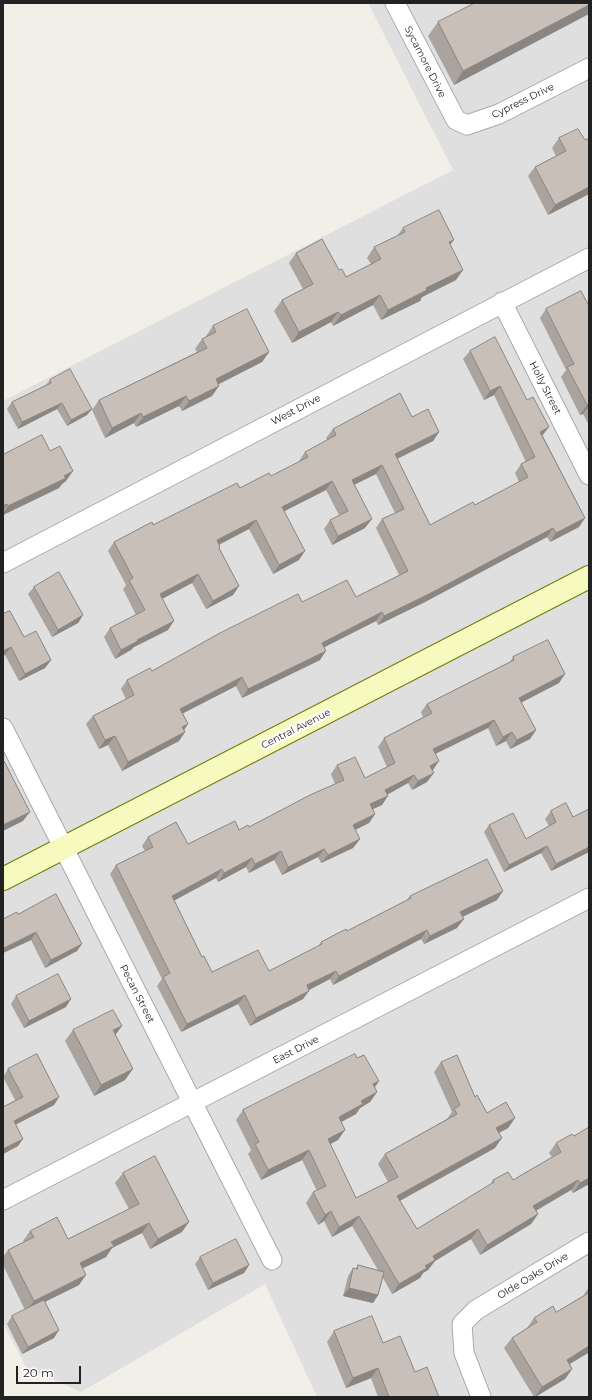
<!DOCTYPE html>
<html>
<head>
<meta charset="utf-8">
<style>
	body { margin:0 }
	#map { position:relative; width:592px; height:1400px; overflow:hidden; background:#f2efe9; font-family:Montserrat,sans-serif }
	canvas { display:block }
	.frame { position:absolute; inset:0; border:4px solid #222; pointer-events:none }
	.scale { position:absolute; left:16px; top:1366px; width:65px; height:18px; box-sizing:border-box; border:2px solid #222; border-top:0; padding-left:5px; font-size:12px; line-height:14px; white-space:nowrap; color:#222; -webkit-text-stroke:3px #fff; paint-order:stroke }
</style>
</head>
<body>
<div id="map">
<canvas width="592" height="1400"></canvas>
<div class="frame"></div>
<div class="scale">20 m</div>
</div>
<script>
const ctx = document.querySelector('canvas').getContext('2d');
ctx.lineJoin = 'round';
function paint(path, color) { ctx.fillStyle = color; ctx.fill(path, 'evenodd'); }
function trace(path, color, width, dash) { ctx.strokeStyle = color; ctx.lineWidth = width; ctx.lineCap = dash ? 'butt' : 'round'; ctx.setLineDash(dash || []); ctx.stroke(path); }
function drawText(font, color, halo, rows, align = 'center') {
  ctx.font = font + ' Montserrat,sans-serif'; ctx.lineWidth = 4; ctx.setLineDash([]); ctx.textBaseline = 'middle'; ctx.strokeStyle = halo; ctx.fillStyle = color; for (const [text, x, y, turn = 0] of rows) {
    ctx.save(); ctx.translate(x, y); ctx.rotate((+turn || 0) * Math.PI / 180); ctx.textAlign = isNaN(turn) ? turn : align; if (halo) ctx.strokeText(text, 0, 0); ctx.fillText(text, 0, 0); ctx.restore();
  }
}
paint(new Path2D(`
	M368,3H589V1397H317L265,1284L81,1392L26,1367L3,1323V401L453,170Z`), '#e0dfdf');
const street = new Path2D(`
	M395,3L456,120L467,125L499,114L589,68
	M502,302L589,475
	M3,563L589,258
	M3,728L272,1260
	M3,1200L589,898
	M481,1397L464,1353L462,1324L476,1310L589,1242`);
const secondary = new Path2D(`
	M3,879L589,577`);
trace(street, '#a9a9a9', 21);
trace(secondary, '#707d05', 24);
trace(street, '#fff', 19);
trace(secondary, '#f7fabf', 22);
paint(new Path2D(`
	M589,3L454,85L428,36L438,22Z
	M559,138L589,194L548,215L528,176L535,167L556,156L552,148Z
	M403,228L450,245L456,280L422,297L420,301L381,320L373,305L333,326L331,322L292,343L274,311L282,300L303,289L289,263L296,253L339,270L346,277L371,264L367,258L374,247L397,236Z
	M589,306V425L583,414L580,415L561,377L566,370L540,318L546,309Z
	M213,326L269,352L262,362L219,384L212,396L182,411L179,406L136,427L134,423L105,438L92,410L99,400L197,352L195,349L202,339L206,337V336Z
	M470,351L543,436L585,518L579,527L550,542L547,537L423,603L378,625L376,621L324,647L320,660L242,698L236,686L183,713L188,724L184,730L185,732L179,741L122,771L108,745L99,749L86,724L93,716L126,699L121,689L127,680L152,671L302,602L356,597L399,575L376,528L382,519L395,513L376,474L354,484L365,528L332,545L324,529L330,520L339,515L326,490L284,511L299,560L273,574L249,529L219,545V549L239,586L233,595L206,609L192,583L162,599L168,630L134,647L131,650L115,659L104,637L110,628L136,615L123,589L126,585L108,551L114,542L153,525L240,488L271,476L300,462L299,461L305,452L328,440L326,438L333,429L412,417L439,432L433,441L397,458L430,525L475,505L519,482L515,473L521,464L526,462L494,395L484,400L463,359Z
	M50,380L92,409L87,415L67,426L57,409L18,429L7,409L12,402L46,385Z
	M3,455L66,481L62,484L59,488L3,515Z
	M34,587L83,615L78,623L52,637L28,594Z
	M3,614L24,637L51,660L45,668L19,681L5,655Z
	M513,657L559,683L521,702L536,730L530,739L510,749L506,741L496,746L488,728L435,754L433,770H432L427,782L412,790L408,783L387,795L382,805L373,809L375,814L369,823L355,830L360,839L353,848L321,863L318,857L282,875L274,860L249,873L246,867L218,882L216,878L174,900L202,957L212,972L269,971L318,947L321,942L347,931L406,901L410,896L503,891L497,900L462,917L457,928L424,944L421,939L333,985L330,979L309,990L303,999L250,1026L238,1004L181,1032L157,986L162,979L110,874L116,865L145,851L142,846L148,837L188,844L249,827L335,784L331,774L337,765L365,778L387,767L378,747L384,738L423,717L421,712L427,704L510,662Z
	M551,811L589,852L551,871L541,853L504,872L484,832L489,825L526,839L549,826L545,819Z
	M18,914L77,951L45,968L31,940L3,953V919Z
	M16,996L66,1007L24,1028L11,1004Z
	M73,1030L115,1035L125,1080L94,1096L65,1041Z
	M357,1058L379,1081L375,1087L377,1092L370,1102L360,1108L356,1114L341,1122L338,1140L330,1144L356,1198L388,1182L378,1164L385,1154L447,1119L452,1112L434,1072L441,1062L475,1097L487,1113L515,1118L508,1128L499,1133L495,1148L400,1201L417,1229L490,1185L493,1180H513L552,1157L549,1153L556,1143L589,1184L573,1193L571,1190L536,1211L538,1214L531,1224L480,1255L471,1239L435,1261L428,1270L423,1273L420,1278L392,1294L383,1278L378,1295L373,1303L343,1296L348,1276L353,1268H356L358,1265L378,1270L352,1226L332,1237L324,1221L318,1225L306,1203L313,1192L317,1191L302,1160L261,1180L248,1154L251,1150L236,1120L243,1110Z
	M8,1069L59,1097L54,1105L16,1124L18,1146L3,1154V1107L15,1100L3,1077Z
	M123,1173L182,1232L150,1249L142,1233L112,1248L106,1257L83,1268L79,1285L45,1302L54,1338L22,1354L7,1324L12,1316L25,1310L3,1265V1257L8,1250L24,1242L23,1241L30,1231L68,1239L129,1209L115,1183Z
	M200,1257L249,1265L244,1273L208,1290L195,1264Z
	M589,1287V1355L588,1353L570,1364L572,1369L565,1379L535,1397H534L504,1348L512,1338L527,1328L534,1318L556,1312L585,1295L584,1294Z
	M334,1331L383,1343L415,1372L439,1397H378L371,1378L346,1388L327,1342Z`), '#aba49e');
paint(new Path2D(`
	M589,5V14L454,85L463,71Z
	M589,187V194L548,215L555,205Z
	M454,240L446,250L449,242Z
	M463,270L456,280L422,297L420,301L381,320L388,310L426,288Z
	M380,295L373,305L333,326L341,315Z
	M338,312L331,322L292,343L299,332Z
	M269,352L262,362L209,389L216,379Z
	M219,386L212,396L182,411L189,401Z
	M500,386L494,395L484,400L490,391Z
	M186,396L179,406L136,427L143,417Z
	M62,403L57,409L18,429L22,422Z
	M587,405H589V406L583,414L580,415Z
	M92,409L87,415L67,426L71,420Z
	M141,413L134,423L105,438L112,428Z
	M549,427L542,436L540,432Z
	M439,432L433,441L389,463L395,454Z
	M382,465L376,474L346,489L352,480Z
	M73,471L66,481L62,484L59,488L3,515V514L8,506Z
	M332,481L326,490L275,516L282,507Z
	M7,504L3,510V506Z
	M585,518L579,527L550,542L556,533Z
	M372,519L365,528L332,545L338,536Z
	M256,520L249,529L210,549L217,540Z
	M553,528L547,537L423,603L378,625L384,616Z
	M305,551L299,560L273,574L279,565Z
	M198,574L192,583L154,603L160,594Z
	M239,586L233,595L206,609L213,601Z
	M382,612L376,621L315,652L322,643Z
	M83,615L78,623L52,637L58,630Z
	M174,621L168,630L134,647L131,650L115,659L121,650L137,640Z
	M11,647L5,655L3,656V651Z
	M326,651L320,660L242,698L248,689Z
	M51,660L45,668L19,681L25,674Z
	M565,674L559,683L513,707L519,698Z
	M242,677L236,686L174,718L180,709Z
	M494,720L488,728L427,758L433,749Z
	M188,724L182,733V727Z
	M536,730L530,739L510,749L517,740Z
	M185,732L179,741L122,771L128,762Z
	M512,732L506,741L496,746L503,737Z
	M115,736L108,745L99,749L105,740Z
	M439,761L433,770L424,775L430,766Z
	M434,773L427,782L412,790L418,781Z
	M414,775L408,783L379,799L385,790Z
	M388,796L382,805L364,813L370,804Z
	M30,812L23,821L3,831V825Z
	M375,814L369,823L347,834L353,825Z
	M360,839L353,848L321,863L328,855Z
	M547,846L541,853L504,872L509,865Z
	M589,847V852L551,871L556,864Z
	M324,849L318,857L282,875L288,867Z
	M281,851L274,860L249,873L255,864Z
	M252,858L246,867L218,882L224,873Z
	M222,869L216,878L166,905L172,896Z
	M503,891L497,900L454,921L460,912Z
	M464,919L457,928L424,944L430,936Z
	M427,930L421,939L333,985L339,976Z
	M36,932L31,940L3,953V949L4,948Z
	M82,944L77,951L45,968L51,960Z
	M336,971L330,979L301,994L307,985Z
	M309,991L303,999L250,1026L256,1018Z
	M245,995L238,1004L181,1032L187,1024Z
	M71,999L66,1007L24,1028L29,1021Z
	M122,1026L114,1037L113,1030Z
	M133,1069L125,1080L94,1096L101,1085Z
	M379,1081L372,1091L373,1084Z
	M377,1092L370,1102L360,1108L356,1114L332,1127L339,1117L361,1101Z
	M59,1097L54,1105L9,1128L14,1121Z
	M515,1118L508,1128L489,1138L496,1128Z
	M345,1130L338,1140L321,1149L328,1139Z
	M502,1138L495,1148L390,1206L397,1196Z
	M23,1139L18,1146L3,1154V1149Z
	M309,1150L302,1160L261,1180L268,1170Z
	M589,1178V1184L573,1193L580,1183Z
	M578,1180L571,1190L526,1216L533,1206Z
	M331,1211L324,1221L318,1225L325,1215Z
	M538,1214L531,1224L480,1255L487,1245Z
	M359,1216L352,1226L332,1237L339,1227Z
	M189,1222L182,1232L150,1249L158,1239Z
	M149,1223L142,1233L112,1248L106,1257L73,1273L80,1263L111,1242Z
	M478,1229L471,1239L435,1261L428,1270L423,1273L420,1278L392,1294L399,1284L433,1256Z
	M249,1265L244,1273L208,1290L213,1283Z
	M86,1275L79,1285L26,1311L34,1301Z
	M349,1288L378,1295L373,1303L343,1296Z
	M59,1330L54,1338L22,1354L28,1347Z
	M589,1346V1352L588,1353L559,1370L567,1360Z
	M378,1368L371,1378L346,1388L353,1378Z
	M572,1369L565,1379L535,1397L542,1387Z`), '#8b8681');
const building = new Path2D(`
	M475,3H589V5L463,71L438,22Z
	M578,129L585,140L589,138V187L555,205L535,167L566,151L559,138Z
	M439,210L454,240L449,242L463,270L426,288L427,290L388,310L380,295L341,315L338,312L299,332L282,300L313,284L296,253L322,239L339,270L342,269L346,277L381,259L374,247L405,232L403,228Z
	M581,291L589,306V405H587L567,367L574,364L546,309Z
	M247,309L269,352L216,379L219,386L189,401L186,396L143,417L141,413L112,428L99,400L207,348L202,339L216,332L213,326Z
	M495,337L527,400L533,397L549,427L540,432L585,518L556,533L553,528L429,594L384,616L382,612L322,643L326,651L248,689L242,677L180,709L188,724L182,727L185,732L128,762L115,736L105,740L93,716L134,695L127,680L150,668L152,671L220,633L298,594L302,602L347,580L356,597L408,571L382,519L404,509L382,465L352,480L372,519L338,536L330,520L348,511L332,481L282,507L305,551L279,565L256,520L217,540L220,547L219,548L239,586L213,601L198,574L160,594L174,621L137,640L138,641L121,650L110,628L145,610L129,580L133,578L114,542L152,522L153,525L237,483L240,488L269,473L271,476L308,457L305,452L336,435L333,429L400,393L412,417L428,409L439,432L395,454L430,525L473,502L475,505L528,477L521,464L535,457L500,386L490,391L470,351Z
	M70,369L92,409L71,420L62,403L22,422L12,402L51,383L50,380Z
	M42,435L50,451L60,446L73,471L64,476L66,478L8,506L7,504L3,506V455Z
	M59,572L83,615L58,630L34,587Z
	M10,611L24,637L36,631L51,660L25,674L11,647L3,651V614Z
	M548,640L565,674L519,698L536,730L517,740L512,732L503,737L494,720L433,749L439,761L430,766L434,773L418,781L414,775L385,790L388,796L370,804L375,814L353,825L360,839L328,855L324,849L288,867L281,851L255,864L252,858L224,873L222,869L172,896L202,957L204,956L212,972L258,950L269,971L322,944L321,942L346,929L347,931L411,898L410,896L487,859L503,891L460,912L464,919L430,936L427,930L339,976L336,971L307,985L309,991L256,1018L245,995L187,1024L163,977L170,973L116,865L153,847L148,837L176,822L188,844L235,821L239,830L248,825L249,827L310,795L344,780L337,765L355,757L365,778L395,763L384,738L432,713L427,704L514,660L513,657Z
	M3,761H4L30,812L3,825Z
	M566,803L573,817L589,809V847L556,864L547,846L509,865L489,825L513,813L526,839L556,822L551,811Z
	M56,894L82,944L51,960L36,932L4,948L3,946V919L17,912L18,914Z
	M58,974L71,999L29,1021L16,996Z
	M113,1010L122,1026L113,1030L133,1069L101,1085L73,1030Z
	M37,1054L59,1097L14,1121L23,1139L3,1149V1107L23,1097L8,1069Z
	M355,1054L357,1058L364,1055L379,1081L373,1084L377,1092L361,1101L363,1104L339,1117L345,1130L328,1139L356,1198L398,1177L385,1154L457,1114L454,1109L460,1105L441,1062L457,1055L475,1097L477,1095L487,1113L506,1102L515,1118L496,1128L502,1138L397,1196L417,1229L494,1182L493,1180L508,1172L513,1180L561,1152L556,1143L572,1134L574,1136L589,1127V1178L580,1183L578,1180L533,1206L538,1214L487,1245L478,1229L433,1256L435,1260L425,1266L427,1268L399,1284L359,1216L339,1227L331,1211L325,1215L313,1192L326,1186L309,1150L268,1170L255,1144L259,1142L243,1110Z
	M155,1156L189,1222L158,1239L149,1223L111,1242L114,1246L80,1263L86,1275L34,1301L8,1250L34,1237L30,1231L57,1217L68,1239L139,1204L123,1173Z
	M236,1239L249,1265L213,1283L200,1257Z
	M358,1265L384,1272L378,1295L349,1288L353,1268L357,1269Z
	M589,1293V1346L567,1360L572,1369L542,1387L512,1338L537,1322L534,1318L553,1306L556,1312Z
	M44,1300L59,1330L28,1347L12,1316Z
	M372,1316L383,1343L400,1336L415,1372L427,1367L439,1397H389L378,1368L353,1378L334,1331Z`);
paint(building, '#c7bfb8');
trace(building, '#8b8681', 1);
drawText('10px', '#222', '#fff', [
	["Sycamore Drive",425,62,63],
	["Cypress Drive",523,101,-26],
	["Holly Street",545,388,63],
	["West Drive",296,410,-28],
	["Central Avenue",296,729,-27],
	["Pecan Street",137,994,63],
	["East Drive",296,1050,-27],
	["Olde Oaks Drive",533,1276,-31]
]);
</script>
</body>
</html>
